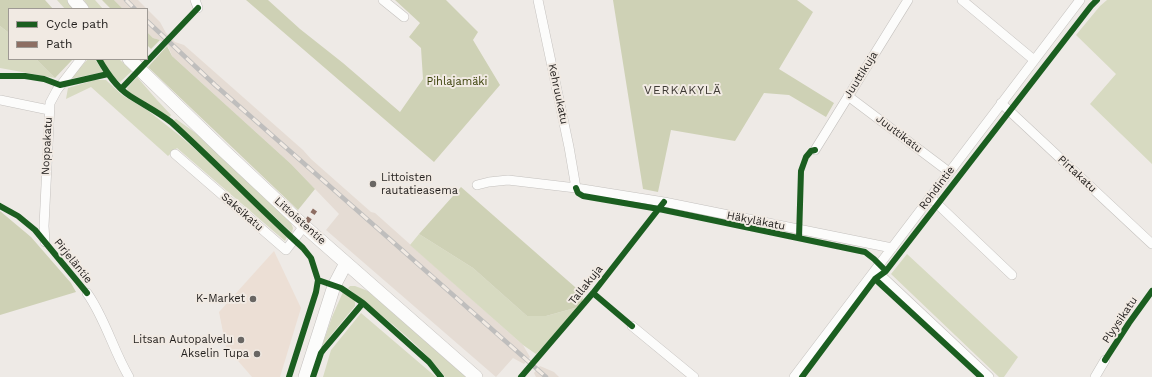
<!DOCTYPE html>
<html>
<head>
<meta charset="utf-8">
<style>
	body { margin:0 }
	#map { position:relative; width:1152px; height:377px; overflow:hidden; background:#eeeae6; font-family:"Work Sans",sans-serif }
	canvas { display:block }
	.legend { position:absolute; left:8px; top:8px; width:140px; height:52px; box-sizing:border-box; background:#f1eae3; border:1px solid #9e9994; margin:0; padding:5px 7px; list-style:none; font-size:12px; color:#221f1d }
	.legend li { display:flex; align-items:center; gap:8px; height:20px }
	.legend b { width:20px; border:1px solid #9e9994 }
</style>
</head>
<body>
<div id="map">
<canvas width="1152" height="377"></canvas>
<ul class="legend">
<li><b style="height:5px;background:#1b5e20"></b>Cycle path</li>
<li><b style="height:5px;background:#8d6e63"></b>Path</li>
</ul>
</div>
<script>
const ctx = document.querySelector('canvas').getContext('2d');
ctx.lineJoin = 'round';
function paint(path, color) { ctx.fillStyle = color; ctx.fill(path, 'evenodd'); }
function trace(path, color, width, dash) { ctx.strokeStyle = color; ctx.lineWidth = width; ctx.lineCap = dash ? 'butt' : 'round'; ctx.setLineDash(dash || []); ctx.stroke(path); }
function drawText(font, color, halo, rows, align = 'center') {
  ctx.font = font + ' "Work Sans",sans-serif'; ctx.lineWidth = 4; ctx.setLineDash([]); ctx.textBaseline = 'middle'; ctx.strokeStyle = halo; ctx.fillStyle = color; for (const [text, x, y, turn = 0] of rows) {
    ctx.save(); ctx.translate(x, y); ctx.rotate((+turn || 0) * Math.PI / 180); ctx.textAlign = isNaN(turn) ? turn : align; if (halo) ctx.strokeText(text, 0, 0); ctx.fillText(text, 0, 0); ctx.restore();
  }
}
paint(new Path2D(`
	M274,251L301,308L280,377H252L226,347L219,312Z`), '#ecdfd5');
paint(new Path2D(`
	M114,0H138L160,22L166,33L175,42L184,45L303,150L311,159L371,212L375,213L523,345L530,357L524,364L513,358L496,377L326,230L339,214L291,164L172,56L169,48L160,40L153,38L147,32V9H123Z
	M540,366L554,372L559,377H536L534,373Z`), '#e5dcd4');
paint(new Path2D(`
	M57,0H67L74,9H65Z
	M84,0H95L103,9H90Z
	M1107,0H1152V164L1090,104L1116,74L1076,35L1100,6Z
	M0,26L9,33V59H36L55,78L0,68Z
	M88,59H95L103,72L70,79Z
	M102,59H119L132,71L120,82C111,77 107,68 102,59Z
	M137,77L157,100L171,115L169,118L128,92L127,88Z
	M95,80H106L122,95L147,110L179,135L205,158L287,237L285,241L177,148L168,156L91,87L66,99L68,88Z
	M176,119L197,134L291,223L293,228L292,233L173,121Z
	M419,234L473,268L527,316H546L582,306L536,354L523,345L410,245Z
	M907,254L1018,357L1004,377H999L891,274Z
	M350,286H355L368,291L466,377H445C419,342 382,317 349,289L348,288Z
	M343,292L355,301V306L322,346L332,317Z
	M361,313L436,377H323L331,350Z`), '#d7dac1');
paint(new Path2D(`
	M0,0H45L53,9H9V33L0,26Z
	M102,0H114L123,9H111Z
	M246,0H268L300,29L343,63L400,112L423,79L421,48L409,37L420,23L395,0H446L478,32L473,40L500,85L434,162Z
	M613,0H797L813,12L779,69L834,103L826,117L789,95L764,93L735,141L671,130L658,192L643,189Z
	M147,32L153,38L160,40L151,49L147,45Z
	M167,46L172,56L291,164L315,189L298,210L148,67Z
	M36,59H73L55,78Z
	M461,187L583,294L582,306L546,316H527L473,268L419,234Z
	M0,211L31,237L71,283L76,292L0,315Z`), '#ced1b5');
const street = new Path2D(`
	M195,0L198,8
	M383,0L404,17
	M538,0L569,147L576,188
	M962,0L1034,60
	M848,96L949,172
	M0,100L49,110
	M1001,103L1152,244
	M815,150L908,0
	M175,154L286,250L304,226
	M477,185L489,182L508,180L576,188L664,202L892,248
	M930,197L1012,275
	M45,242L44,226L50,103L57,90L81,59
	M875,270L989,377
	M87,293C105,318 113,350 129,377
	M632,326L694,377
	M794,377L1080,0
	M1095,377L1105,360`);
const secondary = new Path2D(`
	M74,0L82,9
	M129,59L224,151L304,226L476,377
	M305,377L334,286L346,263`);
trace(street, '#c4c1be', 10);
trace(secondary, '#c4c1be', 14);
trace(street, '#fcfcfb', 9);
trace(secondary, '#fcfcfb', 13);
const rail = new Path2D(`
	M126,0L135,9
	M147,21L215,85L546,377`);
trace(rail, '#bfbebd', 4.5);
trace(rail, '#f1eae3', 3, [9]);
trace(new Path2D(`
	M304,226L315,210`), '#8d6e63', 5, [10, 5]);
trace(new Path2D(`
	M99,59C107,73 116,87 130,96C144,105 158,112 171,122C216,163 258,207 303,248L311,258L318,280L341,288L363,303L429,362L441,377
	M0,76H25L44,79L60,85L108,74
	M121,89L198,8
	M576,188L578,193L583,196L659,209L865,252L874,259L886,271
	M0,206L18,216L35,230L87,293
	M799,238L801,171L806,157L811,151L815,150
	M875,279L981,377
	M593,293L632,326
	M1105,360L1129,323L1152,291
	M289,377L316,292L318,280
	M313,377L321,353L324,349L363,303
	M521,377L593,293L664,202
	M802,377L875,279L886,271L1091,6L1097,0`), '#1b5e20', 6);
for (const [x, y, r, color] of [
	[373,184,4,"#696663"],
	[253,299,4,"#696663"],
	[241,340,4,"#696663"],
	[257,354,4,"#696663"]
]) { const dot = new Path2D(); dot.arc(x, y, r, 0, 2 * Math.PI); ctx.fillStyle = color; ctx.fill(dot); trace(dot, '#f1eae3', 1.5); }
drawText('11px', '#221f1d', '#f1eae3', [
	["Juuttikuja",861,75,-58],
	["Kehruukatu",558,94,78],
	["Juuttikatu",899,134,37],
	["Noppakatu",47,146,-87],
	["Pirtakatu",1077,174,43],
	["Rohdintie",937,188,-53],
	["Saksikatu",242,212,41],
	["Littoistentie",300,221,42],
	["Häkyläkatu",756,221,11],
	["Pirjeläntie",73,261,51],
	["Tallakuja",586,285,-51],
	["Plyysikatu",1120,320,-56]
]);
drawText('11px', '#3b4109', '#f1eae3', [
	["Pihlajamäki",457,82]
]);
drawText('11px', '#221f1d', '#f1eae3', [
	["Littoisten",381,178,"left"],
	["rautatieasema",381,191,"left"],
	["K-Market",245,299],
	["Litsan Autopalvelu",233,340],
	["Akselin Tupa",249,354]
], 'right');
ctx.letterSpacing = '1px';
drawText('12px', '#3d3833', '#f1eae3', [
	["VERKAKYLÄ",683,90]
]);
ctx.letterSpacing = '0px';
</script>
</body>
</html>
